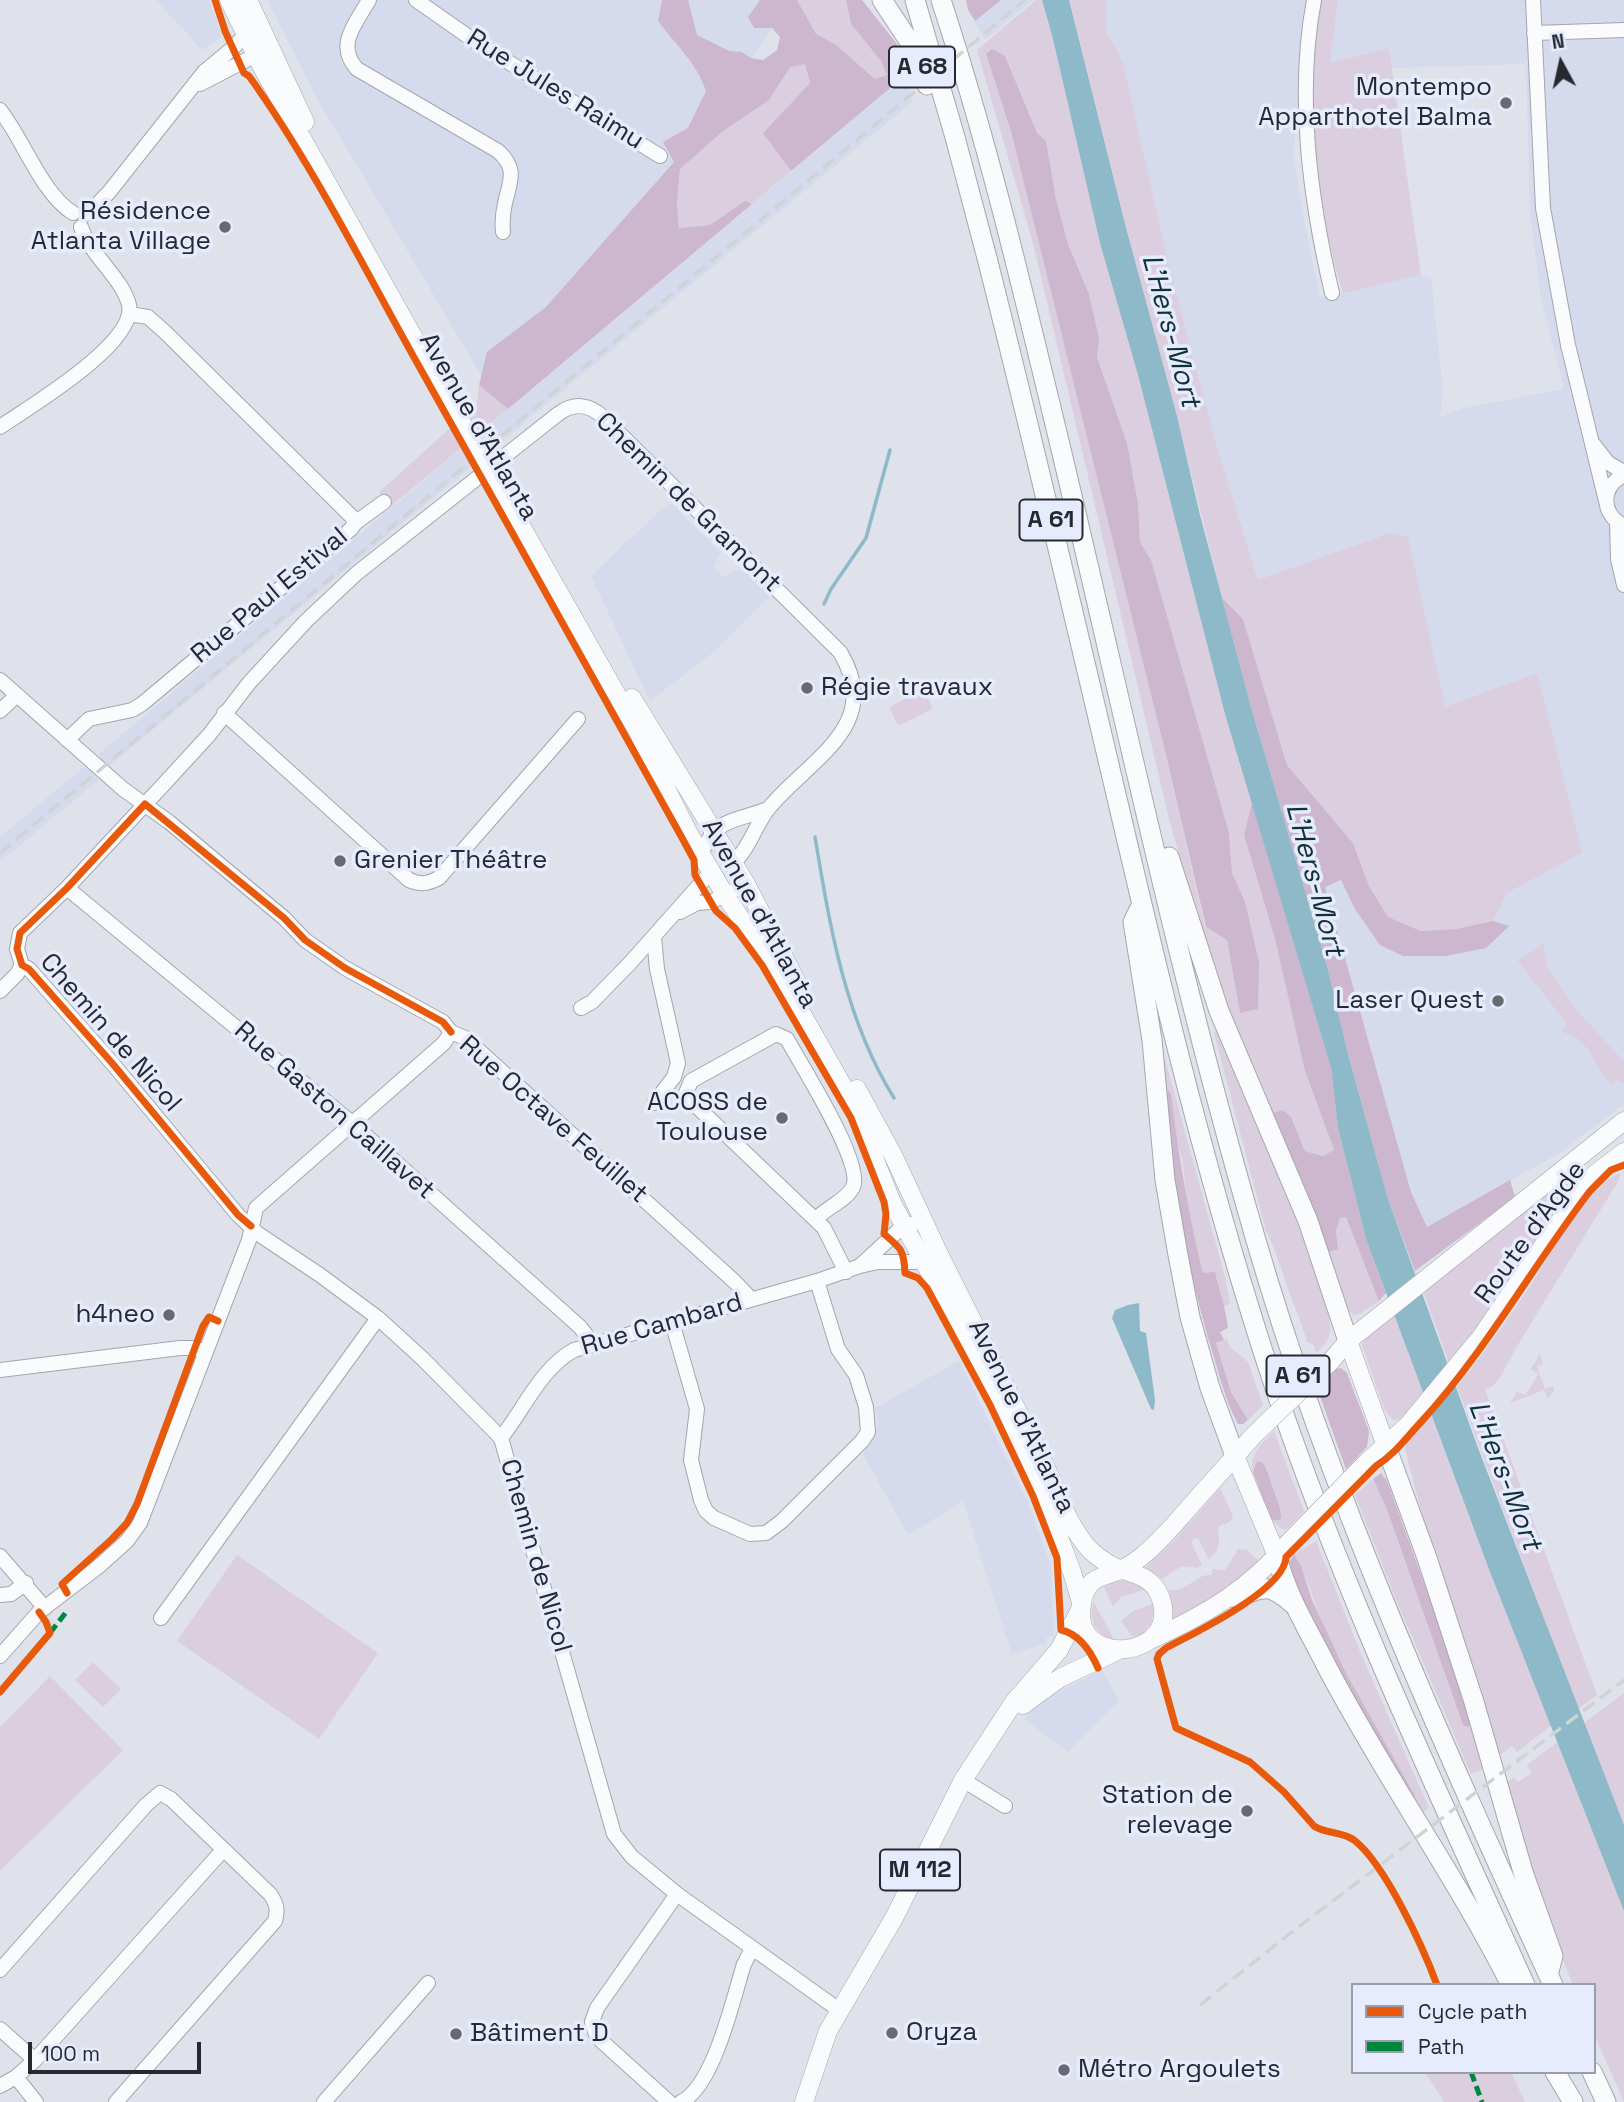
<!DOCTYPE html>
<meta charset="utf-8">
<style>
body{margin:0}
#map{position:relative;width:1624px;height:2102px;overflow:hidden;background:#dfe2eb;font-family:"Space Grotesk",sans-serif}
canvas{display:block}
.legend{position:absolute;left:1351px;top:1983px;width:245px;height:91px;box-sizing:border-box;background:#e6ebfe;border:2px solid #9a9dac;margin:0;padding:9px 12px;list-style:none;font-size:21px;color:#272930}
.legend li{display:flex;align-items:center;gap:14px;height:35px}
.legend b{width:35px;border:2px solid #9a9dac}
.north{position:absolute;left:1526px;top:28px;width:70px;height:70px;-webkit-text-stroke:5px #e6ebfe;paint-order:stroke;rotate:352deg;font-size:19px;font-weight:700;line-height:28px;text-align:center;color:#272930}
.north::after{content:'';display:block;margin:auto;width:24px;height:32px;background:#272930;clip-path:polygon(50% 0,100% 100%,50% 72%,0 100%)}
.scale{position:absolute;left:28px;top:2042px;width:173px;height:32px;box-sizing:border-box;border:4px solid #272930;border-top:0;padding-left:9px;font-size:21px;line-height:24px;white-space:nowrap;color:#272930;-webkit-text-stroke:5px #e6ebfe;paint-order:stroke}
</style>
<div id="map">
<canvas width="1624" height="2102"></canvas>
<ul class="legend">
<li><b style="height:9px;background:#e8590c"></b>Cycle path</li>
<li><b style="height:9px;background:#00873e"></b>Path</li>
</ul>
<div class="north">N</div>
<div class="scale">100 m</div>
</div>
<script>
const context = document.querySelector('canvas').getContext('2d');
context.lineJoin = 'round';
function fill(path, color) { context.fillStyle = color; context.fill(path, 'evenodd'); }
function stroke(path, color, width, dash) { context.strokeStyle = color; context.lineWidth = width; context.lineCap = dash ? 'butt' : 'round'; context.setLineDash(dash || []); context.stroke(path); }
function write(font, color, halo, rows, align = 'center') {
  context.font = font + ' "Space Grotesk",sans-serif'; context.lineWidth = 7; context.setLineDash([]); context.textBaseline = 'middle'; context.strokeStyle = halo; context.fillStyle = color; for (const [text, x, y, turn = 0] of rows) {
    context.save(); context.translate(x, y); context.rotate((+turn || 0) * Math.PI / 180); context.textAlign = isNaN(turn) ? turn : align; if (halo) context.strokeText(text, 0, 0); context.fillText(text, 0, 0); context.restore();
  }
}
const built = new Path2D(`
 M156 0H209L222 36 202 50Z
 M267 0H793L683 153 493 395 318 100Z
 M1001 0H1033L985 40 975 21Z
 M1106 0H1310L1293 153 1307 235 1320 297 1421 275 1431 278 1443 391 1440 417 1465 408 1564 389 1541 298 1530 214 1526 64 1392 68 1388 48 1329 63 1338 0H1624V1104L1558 1154 1427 1227 1411 1192 1325 887 1341 880 1355 909 1374 936 1392 951 1468 941 1489 929 1507 893 1582 853 1537 673 1445 707 1390 533 1258 580 1216 443 1170 270 1123 62 1106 31Z
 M908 73 912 102 109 766 96 777 98 780 0 862V837L84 767 87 770 101 758 99 754Z
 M671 503 720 552 714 567 724 578 731 572 742 570 747 572 770 597 715 651 650 701 591 576 658 512Z
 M959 1361 1028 1502 1051 1566 1054 1636 1046 1638V1646L1043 1644 1012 1654 963 1501 908 1535 863 1454 876 1433 878 1421 875 1408Z
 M1102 1670 1119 1700 1068 1752 1024 1719 1042 1700Z`);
const green = new Path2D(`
 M797 0H846L851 24 881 61 888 75 875 79 835 44 816 34Z
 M1036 0H1042L1053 39 1100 243 1138 375 1225 714 1252 803 1244 835 1275 939 1305 1071 1334 1150 1323 1156 1305 1151 1291 1117 1283 1110 1273 1113 1233 1020 1197 915 1170 823 1033 243 977 50ZM986 55 1005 56 1037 133 1046 141 1056 199 1068 244 1089 294 1099 337 1097 357 1127 443 1138 503 1140 542 1151 560 1229 833 1232 873 1245 902 1257 1009 1240 1013 1227 940 1205 927 1165 751 1012 135Z
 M1069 0H1106V31L1123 62 1170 270 1216 443 1258 580 1390 533 1408 537 1445 707 1537 673 1582 853 1507 893 1493 921 1456 929 1421 931 1388 917 1369 886 1353 843 1287 765 1243 619 1222 598 1177 416 1125 224Z
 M1319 0H1338L1330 63 1389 48 1421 275 1343 293C1323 228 1314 159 1313 91 1313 61 1317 30 1319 0Z
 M805 64 810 83 763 133 791 171 752 204 745 202 710 225 679 228 677 204 680 169 722 132 769 100 790 66Z
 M479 385 508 409 389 508 379 492 477 404Z
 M921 691 925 692 932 707 931 710 901 725 897 724 890 709 891 706Z
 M1543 944 1548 969 1574 1007 1624 1062V1083L1616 1080 1612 1085C1598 1073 1593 1050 1577 1038 1572 1034 1566 1034 1561 1031L1568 1025 1518 961Z
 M1217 1027C1250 1106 1286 1184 1312 1265 1318 1284 1329 1306 1330 1326 1331 1339 1325 1345 1316 1353L1314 1345 1307 1342C1302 1323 1295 1307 1288 1289 1281 1269 1276 1250 1266 1231L1214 1033Z
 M1160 1041 1225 1277 1230 1304 1223 1307 1215 1273 1203 1274 1188 1215 1183 1163 1164 1090Z
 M1619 1174 1621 1175 1617 1183 1519 1343 1501 1376 1493 1386 1485 1389 1597 1695 1578 1709 1457 1387C1482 1355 1507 1321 1530 1286 1549 1258 1588 1183 1619 1174Z
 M1565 1180 1568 1183 1569 1191 1474 1332 1449 1364 1423 1291Z
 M1340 1217H1347L1379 1301 1360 1314 1354 1315 1347 1310 1329 1252 1338 1249 1336 1231Z
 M1394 1314 1424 1395C1415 1405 1407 1420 1393 1420L1385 1411 1362 1345 1367 1335Z
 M1227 1339 1230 1347 1248 1362 1263 1405 1248 1420 1231 1392 1216 1343Z
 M1540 1354 1543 1364 1537 1366 1545 1389 1553 1386 1554 1390 1548 1398 1544 1390 1510 1403 1517 1392 1526 1395 1538 1374 1531 1369Z
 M1431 1415 1490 1572 1552 1725 1517 1752 1512 1746 1496 1758 1432 1553 1405 1449 1407 1442Z
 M1274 1431 1304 1511 1287 1529H1282L1271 1520 1280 1508 1266 1468 1263 1463 1257 1462 1253 1472C1249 1453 1262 1444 1274 1431Z
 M1373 1479 1386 1507 1463 1725H1472L1485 1768 1471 1774 1395 1597 1355 1495Z
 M1220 1488 1233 1516 1230 1522 1218 1527C1219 1541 1222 1550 1208 1559L1199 1539 1193 1538 1192 1544 1202 1565 1197 1568 1182 1566 1162 1579 1147 1569 1146 1567 1174 1541Z
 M1316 1541 1361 1654 1429 1808 1417 1817 1408 1800 1412 1790C1379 1739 1351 1684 1325 1629 1314 1604 1308 1577 1294 1554Z
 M1238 1549 1247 1550 1259 1561 1215 1598 1174 1620 1169 1590C1173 1590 1177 1590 1180 1589 1192 1585 1198 1574 1211 1575L1213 1569 1225 1570Z
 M237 1555 378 1653 319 1739 177 1641Z
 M1126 1580 1146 1589 1122 1597 1113 1606 1104 1587 1117 1581Z
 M1094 1602 1113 1638V1640C1096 1635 1088 1620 1094 1602Z
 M1153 1604C1155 1622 1148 1629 1135 1640L1121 1621 1133 1611Z
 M93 1662 121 1689 103 1707 75 1680Z
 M50 1676 123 1750 0 1871V1727Z
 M1624 1693V1825L1584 1723Z
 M1559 1741 1624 1911V2102L1594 2034V1985H1573L1545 1916 1503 1785 1514 1777 1518 1782 1532 1773 1527 1765Z
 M1425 2072H1511L1525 2102H1444Z`);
const forest = new Path2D(`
 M662 0H688L697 35 729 51 741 52 751 58 763 60 777 50 780 37 772 28H754L748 17 760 0H797L816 34 835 44 875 79 887 75 881 61 851 24 846 0H862L897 44 899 58 908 73 791 171 763 133 810 83 805 64 790 67 769 100 722 132 680 169 677 204 679 228 710 225 745 201 752 204 508 409 479 385 487 352 546 307 674 162 663 142 688 128 706 91C697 63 675 44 658 21Z
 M966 0H1001L975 21 968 10Z
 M992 49 1005 56 1037 133 1046 141 1056 199 1068 244 1089 294 1099 337 1097 357 1127 443 1138 503 1140 542 1151 560 1229 833 1232 873 1245 902 1259 962 1258 1009 1240 1013 1227 940 1206 927 1165 751 1012 135 986 54Z
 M1222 598 1243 619 1287 765 1353 843 1369 886 1388 917 1421 931 1456 929 1493 921 1509 926 1486 948 1446 956H1403L1380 945 1355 909 1341 880 1325 887 1411 1192 1427 1227 1510 1180 1515 1197 1415 1271 1388 1199 1349 1058 1327 966 1251 707Z
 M1252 803 1331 1068 1338 1128 1366 1239 1386 1293 1379 1301 1346 1217 1340 1218 1336 1231 1338 1249 1329 1252 1273 1113 1283 1110 1291 1117 1305 1151 1323 1156 1334 1150 1305 1071 1275 939 1244 835Z
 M1164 1090 1169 1091 1171 1095C1179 1156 1188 1214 1203 1273L1215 1272C1219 1291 1226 1309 1228 1328L1220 1332 1224 1340 1216 1343 1231 1392 1248 1420 1243 1424H1238C1226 1402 1220 1378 1213 1354 1186 1267 1174 1180 1164 1090Z
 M1341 1368 1347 1373 1369 1431 1367 1447 1346 1469 1317 1388 1336 1369Z
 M1257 1461 1263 1463 1266 1468 1280 1508 1281 1517 1279 1520H1271L1253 1472Z
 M1381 1473 1387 1481 1452 1660 1472 1725 1467 1727 1463 1725 1386 1507 1373 1479Z
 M1294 1554 1301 1566 1312 1600 1347 1675 1415 1796 1412 1799 1325 1650 1290 1569 1289 1563Z`);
const water = new Path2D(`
 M1042 0H1069L1125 224 1177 416 1200 515 1251 707 1327 966 1349 1058 1388 1199 1478 1448 1624 1825V1911L1490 1572 1366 1239 1338 1128 1331 1068 1225 714 1138 375 1100 243 1053 39Z
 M1139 1303 1140 1331 1146 1333 1155 1400 1154 1410 1151 1409 1112 1318 1115 1310 1128 1305Z`);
const stream = new Path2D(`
 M824 604 831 589 866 538 890 450
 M815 837C830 927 845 1019 894 1098`);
const minor = new Path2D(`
 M369 0C356 23 335 45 357 69L498 151C518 169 510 181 505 203 503 212 502 222 503 232
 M416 0 476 42 660 156
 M1314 0C1296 96 1310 199 1332 293
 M1533 0 1543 208 1568 345 1606 501
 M1534 33 1624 30
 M200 84 256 55 261 49
 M0 110C23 139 42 194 73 213
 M86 214 91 211 110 191 204 72 233 48 245 35 255 33
 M0 427C29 407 137 343 129 305 123 279 91 256 81 227
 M1594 445 1608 463 1624 472
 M1624 475C1600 487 1601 514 1624 526
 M355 523 384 502
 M1617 523 1618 559 1624 585
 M0 680 123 789 169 822 284 918 305 940 345 968 443 1022 451 1032 465 1038 735 1282 751 1299
 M0 711 17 695
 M224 713 409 880C421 885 427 884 439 878L578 719
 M67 740 89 719 132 710 142 704 351 529 355 523 352 517 165 332 148 317 129 314
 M701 854C717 816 735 822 768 809
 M733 863C749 849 755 826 768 809 809 759 885 726 840 652L603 417C589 404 574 402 558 414L357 573 306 621 249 683 209 735 164 784 67 888 20 933 17 949 22 965 29 969 112 1063 238 1215 257 1233 320 1275 378 1318 423 1359 501 1438 614 1834 632 1857 677 1894 839 2010
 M67 888 353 1124 580 1327 587 1336 590 1345
 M680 912 697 903 711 902 746 884
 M0 991 17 974 22 965
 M581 1008 592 1002 630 963 711 872
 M654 1103 674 1077 678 1063 657 969 654 937
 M816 1219C826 1208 847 1200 853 1187 864 1163 801 1065 787 1039L776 1034 691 1081 686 1093 690 1100 824 1228 846 1272
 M861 1265 899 1230 924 1219
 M672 1322 697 1409 691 1460 701 1500 706 1511 714 1518 750 1534 766 1533 782 1521 862 1441 868 1432 866 1407 856 1375 838 1349 817 1281
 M0 1370 180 1348H196L205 1353
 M501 1438C524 1409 541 1368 574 1350L817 1281 860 1266 878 1262H915L929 1257
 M0 1556 45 1608
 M0 1595 11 1594 26 1583
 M161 1618 378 1318
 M0 1656 39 1612 98 1567 127 1541 140 1523 249 1240 256 1208 444 1043 451 1032
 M963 1780 1005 1806
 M0 1970 146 1805 160 1793 171 1799 270 1894C277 1904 278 1910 275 1921L116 2102
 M0 2029 35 2060 223 1850
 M16 2077 36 2102
 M0 2086 16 2077 35 2060
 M324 2102 428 1983
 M669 2102 597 2037 592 2022 597 2008 677 1894
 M681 2102C714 2086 733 1999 744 1964L752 1949`);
const major = new Path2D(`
 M229 0 262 67 456 413
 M248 0 305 122
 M499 487 638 732 688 832 725 895 786 986 852 1102 893 1205 987 1378 1043 1495 1072 1572 1082 1606 1059 1650 1014 1702 963 1780 894 1918 828 2031 804 2102
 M632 698 746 884 800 988
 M857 1089 893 1155 938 1252 1048 1472C1059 1498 1071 1530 1091 1551 1099 1558 1113 1568 1123 1570 1139 1575 1153 1579 1160 1596 1184 1660 1069 1671 1082 1603 1088 1573 1104 1579 1124 1568 1130 1565 1136 1561 1141 1557 1158 1544 1172 1527 1186 1511 1208 1486 1231 1461 1253 1436
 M1348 1341 1386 1446
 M1330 1362 1348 1341 1624 1121
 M1235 1456 1277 1556
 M1366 1463 1408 1425 1481 1337 1574 1200 1595 1174 1624 1152
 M1150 1640C1209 1613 1248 1590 1291 1540
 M1023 1705 1060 1678 1117 1651`);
const highway = new Path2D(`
 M882 0 913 47 927 85
 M915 0 955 137 987 258C1033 440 1076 624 1119 807 1164 999 1210 1192 1272 1379 1341 1587 1435 1786 1525 1985
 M941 0C989 146 1024 296 1060 445 1123 709 1179 976 1255 1237 1330 1496 1441 1740 1553 1985
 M1169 857 1219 1011 1308 1221 1348 1341
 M1140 908 1133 922 1152 1040 1165 1180 1178 1255 1190 1317 1210 1388 1235 1456
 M1386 1446 1427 1558 1474 1702 1523 1872 1553 1956 1549 1971
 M1277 1556C1286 1595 1309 1631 1327 1667 1384 1776 1456 1876 1511 1985
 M1231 1597C1264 1592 1263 1578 1293 1604
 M1555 2072 1573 2102
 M1592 2072 1606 2102`);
const rail = new Path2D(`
 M0 853 1025 0
 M1200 2005 1288 1935 1624 1680`);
const majorBridge = new Path2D(`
 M456 413 499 487
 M1253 1436 1330 1362
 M1291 1540 1366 1463`);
const quiet = new Path2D(`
 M50 1633 67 1611
 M1471 2072 1482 2102`);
const cycleway = new Path2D(`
 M215 0 225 31 244 73 249 76C314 167 365 270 420 368 507 524 595 679 681 836L694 860 695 875 716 911 735 928 762 965 851 1118 884 1202 886 1214 884 1234C901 1248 904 1250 905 1273L918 1278 927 1288 990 1405 1033 1496 1057 1558 1061 1630C1079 1634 1091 1652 1098 1668
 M251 1226 238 1215 112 1063 29 969 22 965 17 949 20 933 67 888 145 804 284 918 305 940 345 968 443 1022 451 1032
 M67 1593 62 1584 112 1539 127 1523 137 1504 203 1326 209 1317 218 1321
 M0 1692 50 1633 46 1622 39 1612
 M1437 1985C1423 1947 1385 1864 1354 1840 1341 1831 1326 1834 1314 1826L1284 1792 1250 1762 1176 1728 1157 1659 1159 1654 1166 1648C1194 1633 1285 1590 1286 1557L1376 1466C1394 1455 1406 1438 1421 1422 1486 1351 1532 1267 1590 1191L1611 1170 1624 1165`);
const markers = [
 [1506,103,7,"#676a71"],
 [225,227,7,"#676a71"],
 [807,688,7,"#676a71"],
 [340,861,7,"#676a71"],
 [1498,1001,7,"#676a71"],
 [782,1118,7,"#676a71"],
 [169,1315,7,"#676a71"],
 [1247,1811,7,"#676a71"],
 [892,2033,7,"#676a71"],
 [456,2034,7,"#676a71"],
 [1064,2070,7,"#676a71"]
];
const shields = [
 [922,67,66],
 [1051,520,63],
 [1298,1376,63],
 [920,1870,80]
];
const shieldNames = [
 ["A 68",922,67],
 ["A 61",1051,520],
 ["A 61",1298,1376],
 ["M 112",920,1870]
];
const poiNames = [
 ["Montempo",1492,88],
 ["Apparthotel Balma",1492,118],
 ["Résidence",211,212],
 ["Atlanta Village",211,242],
 ["Régie travaux",821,688,"left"],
 ["Grenier Théâtre",354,861,"left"],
 ["Laser Quest",1484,1001],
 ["ACOSS de",768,1103],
 ["Toulouse",768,1133],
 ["h4neo",155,1315],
 ["Station de",1233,1796],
 ["relevage",1233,1826],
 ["Oryza",906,2033,"left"],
 ["Bâtiment D",470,2034,"left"],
 ["Métro Argoulets",1078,2070,"left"]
];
const streetNames = [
 ["Rue Jules Raimu",555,90,32],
 ["Avenue d'Atlanta",478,427,60],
 ["Chemin de Gramont",688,503,44],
 ["Rue Paul Estival",270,596,-40],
 ["Avenue d'Atlanta",759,914,61],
 ["Chemin de Nicol",110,1033,49],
 ["Rue Gaston Caillavet",334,1111,41],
 ["Rue Octave Feuillet",553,1120,41],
 ["Route d'Agde",1531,1233,-54],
 ["Rue Cambard",662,1325,-16],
 ["Avenue d'Atlanta",1021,1417,64],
 ["Chemin de Nicol",535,1556,74]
];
const waterNames = [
 ["L'Hers-Mort",1170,331,75],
 ["L'Hers-Mort",1314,880,75],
 ["L'Hers-Mort",1504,1476,69]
];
fill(built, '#d5daec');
fill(green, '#dbcede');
fill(forest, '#ccb7ce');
fill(water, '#8db9c9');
stroke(stream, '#8db9c9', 3.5);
stroke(minor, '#a4a6ad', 16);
stroke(major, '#a4a6ad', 19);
stroke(highway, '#a4a6ad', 21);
stroke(minor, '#fafbfc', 14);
stroke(major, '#fafbfc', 18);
stroke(highway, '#fafbfc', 19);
stroke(rail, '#d1d2d5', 3.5, [14, 7]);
stroke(majorBridge, '#a4a6ad', 19, []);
stroke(majorBridge, '#fafbfc', 18);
stroke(quiet, '#00873e', 5, [10, 5]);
stroke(cycleway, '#e8590c', 7);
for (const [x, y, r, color] of markers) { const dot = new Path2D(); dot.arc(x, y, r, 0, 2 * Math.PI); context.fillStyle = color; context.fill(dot); stroke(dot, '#e6ebfe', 2.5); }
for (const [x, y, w] of shields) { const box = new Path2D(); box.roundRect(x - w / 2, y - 20.5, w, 41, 5); context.fillStyle = '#e6ebfe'; context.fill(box); stroke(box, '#272930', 2); }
write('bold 24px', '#272930', null, shieldNames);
write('26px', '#272930', '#e6ebfe', poiNames, 'right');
write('26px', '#272930', '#e6ebfe', streetNames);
write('italic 28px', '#113139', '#e6ebfe', waterNames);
</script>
